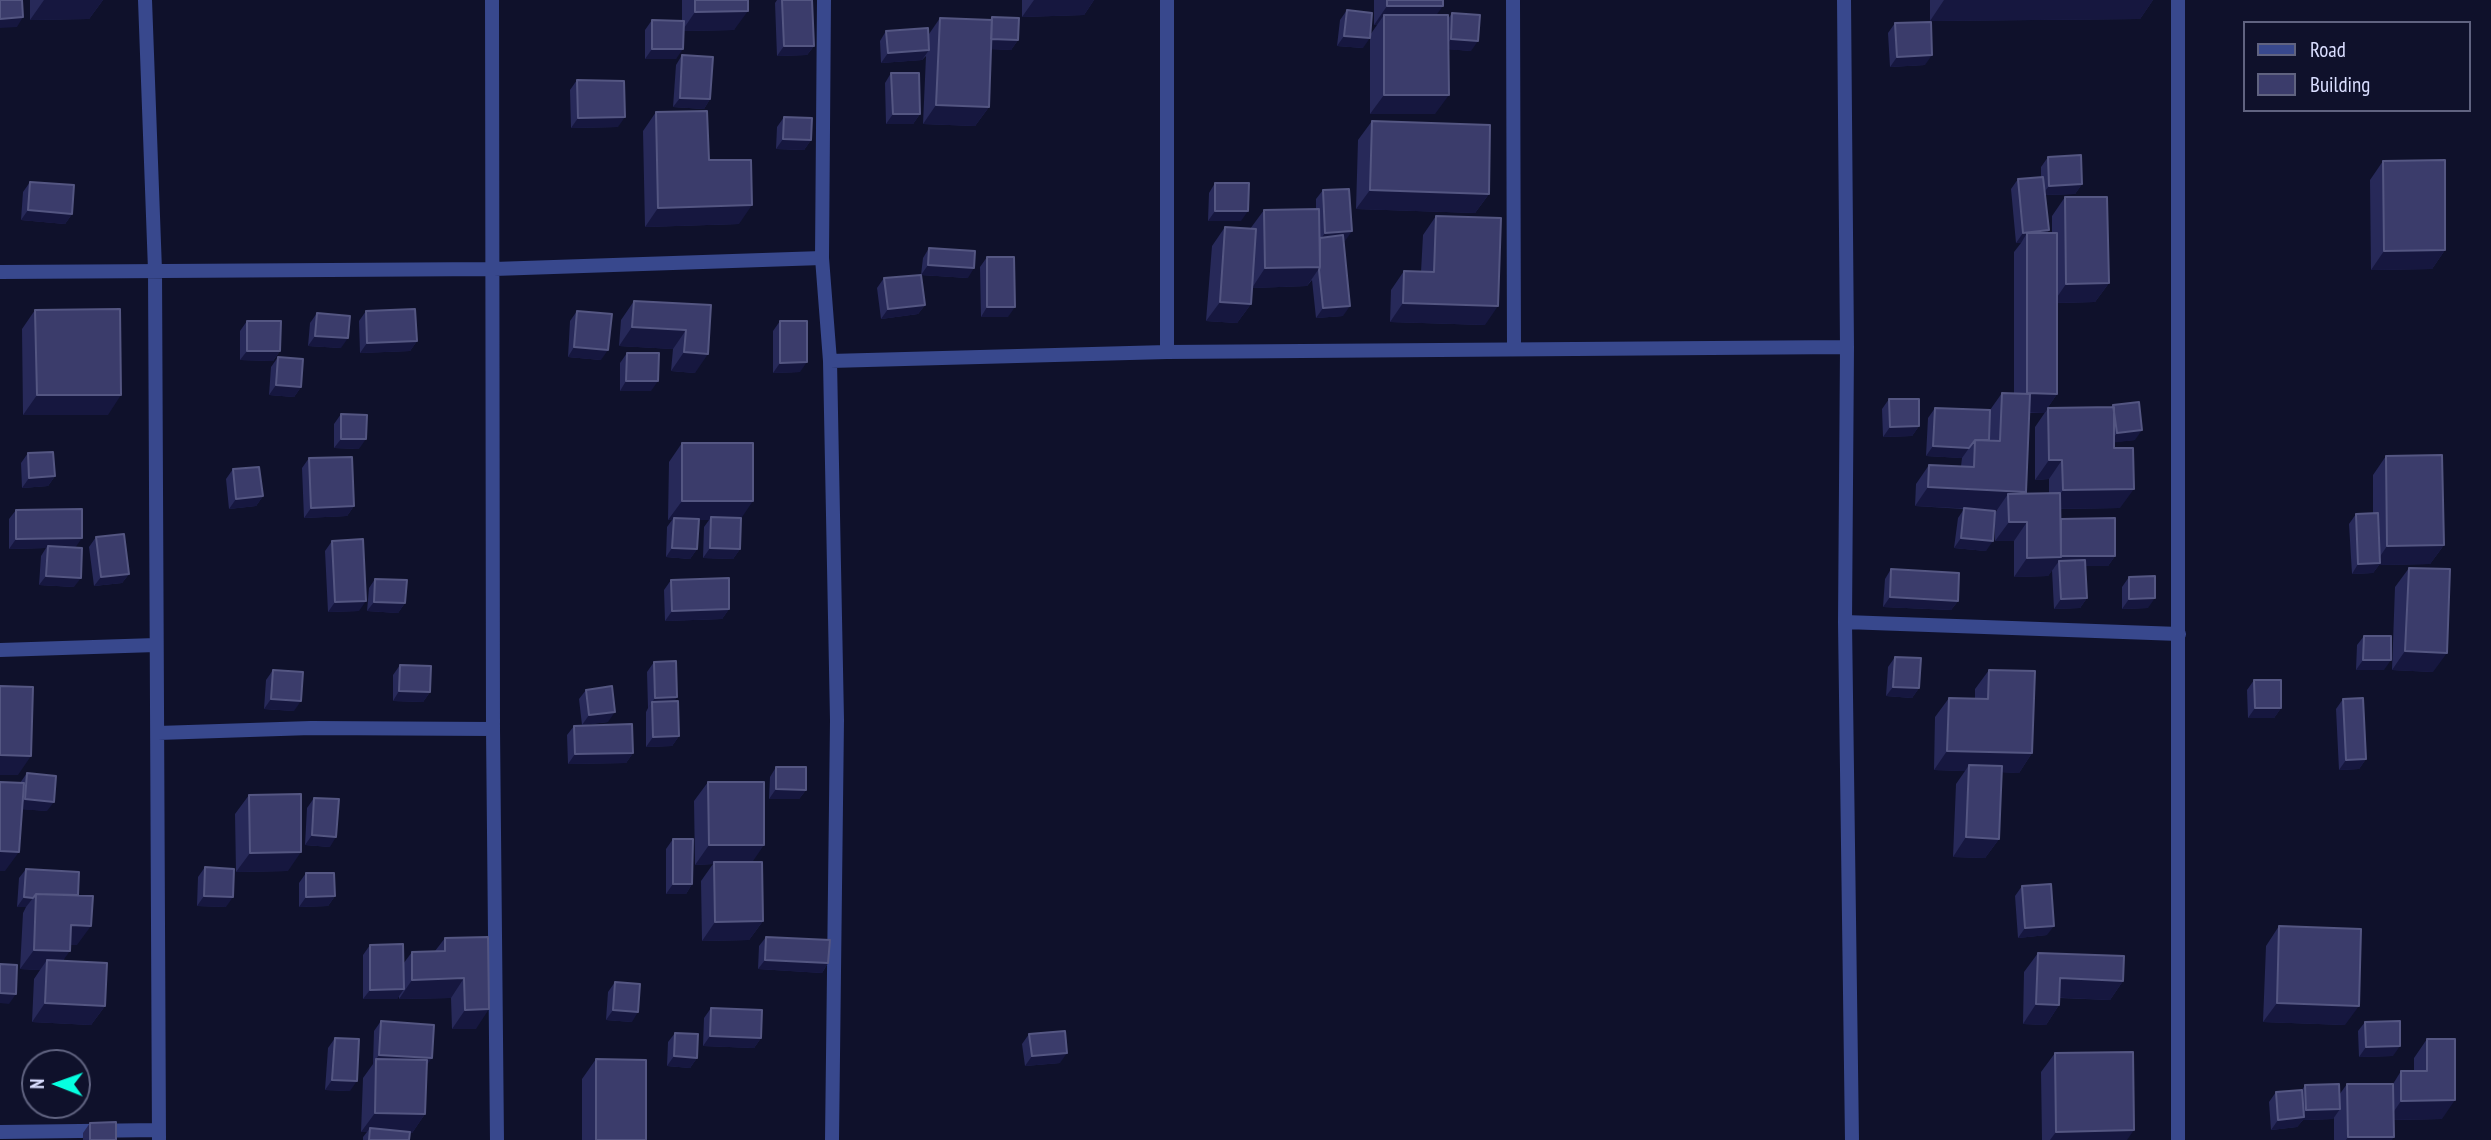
<!DOCTYPE html>
<style>
body{margin:0}
#map{position:relative;width:2491px;height:1140px;overflow:hidden;background:#0f112b;font-family:"PT Sans Narrow",sans-serif}
canvas{display:block}
.legend{position:absolute;left:2243px;top:21px;width:228px;height:91px;box-sizing:border-box;background:#0f112b;border:2px solid #606380;margin:0;padding:9px 12px;list-style:none;font-size:21px;color:#dadeff}
.legend li{display:flex;align-items:center;gap:14px;height:35px}
.legend b{width:35px;border:2px solid #606380}
.north{position:absolute;left:21px;top:1049px;width:70px;height:70px;box-sizing:border-box;background:#0f112b;border:2px solid #606380;border-radius:50%;rotate:271deg;font-size:19px;font-weight:700;line-height:28px;text-align:center;color:#dadeff}
.north::after{content:'';display:block;margin:auto;width:24px;height:32px;background:#06ffe1;clip-path:polygon(50% 0,100% 100%,50% 72%,0 100%)}
</style>
<div id="map">
<canvas width="2491" height="1140"></canvas>
<ul class="legend">
<li><b style="height:9px;background:#38488d"></b>Road</li>
<li><b style="height:19px;background:#3b3c6b"></b>Building</li>
</ul>
<div class="north">N</div>
</div>
<script>
const context = document.querySelector('canvas').getContext('2d');
context.lineJoin = 'round';
function stroke(path, color, width, dash) { context.strokeStyle = color; context.lineWidth = width; context.lineCap = dash ? 'butt' : 'round'; context.setLineDash(dash || []); context.stroke(path); }
function fill(path, color) { context.fillStyle = color; context.fill(path, 'evenodd'); }
const street = new Path2D(`
 M145 0 155 270 159 1140
 M492 0 493 729 497 1140
 M824 0 822 258 830 361 837 720 832 1140
 M1167 0V352
 M1513 0 1514 349
 M1844 0 1847 347 1845 622 1852 1140
 M0 272 494 269 822 258
 M830 361 1167 352 1847 347
 M1845 622 2179 634
 M0 650 156 645
 M158 733 311 728 493 729
 M0 1132 159 1130
 M2178 1140V0`);
const wall = new Path2D(`
 M30 0H103L89 19 30 20Z
 M682 0H748L734 30 684 31 676 59H645V30L652 20 682 21Z
 M777 0H812L814 46 807 55 777 56 775 3Z
 M1022 0H1094L1084 15 1022 17Z
 M1374 0H1443L1436 15 1448 19 1452 13 1471 51 1448 49 1435 114H1370V35L1377 25H1374Z
 M1930 0H2153L2140 19 1930 21Z
 M1347 10 1363 48 1337 46 1340 20Z
 M992 17 1018 40 1011 50 991 49 989 107 975 126 923 124 926 56 922 60 881 63 880 41 886 31 929 34 940 18 990 20Z
 M1895 23 1925 65 1890 67 1888 33Z
 M682 55 710 99 704 109 673 107 676 65Z
 M891 73 920 114 913 124H886L885 83Z
 M577 80 618 127 571 128 570 90Z
 M656 112 709 160 739 224 645 227 643 131Z
 M784 117 811 140 804 150 776 149 777 127Z
 M1372 121 1489 194 1475 213 1356 209 1358 140Z
 M2048 157 2082 184 2075 194 2045 195 2049 230 2047 233H2052V216L2065 197 2109 283 2095 302 2057 303V394L2044 413H2029L2025 494 2049 493V479L2035 480V427L2048 408 2111 407 2113 405 2135 440 2114 442 2120 508 2061 509V519L2115 556 2108 566H2085L2087 598 2080 608 2054 609 2052 570 2055 566 2048 576 2014 577V541H1995V515L1986 551 1954 548 1958 518 1964 509 1915 506 1916 484 1929 465 1961 466 1962 458 1926 456 1928 418 1935 408 1990 410 2002 393H2014V252L2021 243H2016L2011 189 2018 179 2041 177V167ZM1976 509 1997 510 1995 513Z
 M2383 161 2445 250 2432 269 2371 270 2370 180Z
 M30 182 72 214 65 224 21 220 23 192Z
 M1215 183 1241 221H1208L1209 193Z
 M1323 190 1345 241H1343V316L1316 318 1312 280 1307 286 1252 288 1251 304 1237 323 1206 321 1212 246 1225 227 1250 229 1264 210 1316 209V199Z
 M1436 216 1485 325 1390 322 1391 290 1404 271 1421 272 1423 235Z
 M929 248 968 278 921 275 925 305 918 314 881 319 877 288 884 278 921 275 923 258Z
 M987 257 1008 317H981L980 267Z
 M634 301 711 305 695 373 671 371 673 349 619 346 621 320Z
 M35 310 108 415H23L22 329Z
 M366 311 417 341 410 351 360 353 359 321Z
 M577 311 601 360 568 357 570 321Z
 M317 313 341 348 308 346 310 323Z
 M247 321 280 351 273 361 240 360V331Z
 M780 321 800 372 773 373V331Z
 M627 353 651 391H620V363Z
 M278 357 301 387 294 397 269 395 271 367Z
 M1889 399 1919 426 1912 436 1883 437 1882 409Z
 M341 414 359 449 334 448V424Z
 M682 443 741 518 740 549 733 559 703 558 704 527 709 520H699L697 549 690 559 666 557 667 527 672 520H668L669 462Z
 M28 453 55 476 48 486 22 488 21 463Z
 M2386 456 2444 545 2430 564 2379 565 2373 573 2352 574 2349 524 2356 514 2373 513V475Z
 M309 458 354 506 347 516 304 518 302 468Z
 M233 469 263 496 256 506 229 509 226 479Z
 M16 510 75 547 74 587 39 585 41 556 46 548 9 549V519Z
 M96 537 129 574 122 583 94 586 89 547Z
 M332 541 359 611 328 612 325 551Z
 M2409 568 2433 672 2392 670 2395 587Z
 M1891 569 1958 601 1951 610 1883 607 1885 579Z
 M2129 577 2148 608 2122 609V587Z
 M375 579 405 603 398 613 367 611 369 588Z
 M671 580 729 609 722 619 665 621 664 590Z
 M2364 636 2384 670H2356L2357 645Z
 M1895 657 1919 688 1912 698 1886 696 1888 667Z
 M654 662 677 697 674 701 679 736 672 746 646 747V712L648 708 647 672Z
 M400 665 430 692 423 702 393 701V675Z
 M273 670 294 711 264 709 266 680Z
 M1989 670 2032 753 2019 773 2001 772 1999 839 1985 858 1953 857 1956 784 1965 771 1934 770 1935 717 1949 698 1975 699V689Z
 M2254 680 2281 708 2274 718H2248L2247 690Z
 M586 690 608 722 582 725 579 699Z
 M2343 699 2366 759 2359 769 2339 770 2336 709Z
 M574 726 633 753 626 763 568 764 567 735Z
 M776 767 806 790 799 799H769L770 777Z
 M27 773 47 811 22 809 5 871 20 783Z
 M708 782 752 862 763 921 749 940 702 941 701 881 713 864 695 865 694 801Z
 M249 795 288 871 236 872 235 814Z
 M314 798 330 847 305 845 307 808Z
 M673 839 692 884 686 894H666V849Z
 M205 867 226 907 197 906 198 877Z
 M26 869 77 945H70L63 961 105 1006 91 1025 32 1022 34 979 40 970 20 969 23 913 26 907H17L19 878Z
 M306 873 335 896 328 906 299 907V883Z
 M2022 886 2047 935 2018 938 2015 896Z
 M2279 926 2345 1025 2263 1022 2266 946Z
 M488 937 476 1029H452L451 998 399 999V996L397 999H363V955L370 945 403 964 412 952 435 951 445 938Z
 M766 937 828 963 822 973 758 969 759 946Z
 M2038 953 2123 981 2110 1000 2060 998 2059 1005 2046 1025 2023 1024 2024 972Z
 M615 982 632 1022 606 1020 608 992Z
 M711 1008 761 1038 754 1048 703 1046 704 1018Z
 M381 1021 426 1066 425 1114 412 1133H410L409 1140H363V1137L367 1132H361L363 1078 373 1064 374 1031Z
 M2365 1022 2393 1056 2359 1057 2358 1031Z
 M675 1033 697 1058 690 1068 667 1066 668 1042Z
 M1029 1034 1060 1063 1025 1066 1022 1044Z
 M335 1038 350 1091 325 1090 328 1048Z
 M2427 1039 2442 1119 2394 1120 2392 1140H2334V1117L2333 1119 2303 1120 2297 1127 2271 1130 2269 1102 2276 1092 2302 1090 2305 1085 2339 1095 2347 1084H2393L2401 1071H2414V1058Z
 M2055 1053 2127 1140H2042L2041 1072Z
 M596 1059 646 1140H582V1079Z
 M90 1123 116 1140H83V1133Z`);
const shadedWall = new Path2D(`
 M44 0H103L89 19 30 20Z
 M1034 0H1094L1084 15 1022 17Z
 M1944 0H2153L2140 19 1930 21Z
 M1387 6H1443L1429 25 1384 15 1377 25H1374Z
 M748 11 734 30 682 31 695 12Z
 M23 17 17 27 0 28V19Z
 M1344 36 1370 38 1363 48 1337 46Z
 M991 39 1018 40 1011 50 984 49Z
 M1451 39 1478 41 1471 51 1444 49Z
 M784 46H814L807 55 777 56Z
 M652 49H683L676 59H645Z
 M929 50 922 60 881 63 888 53Z
 M1932 55 1925 65 1890 67 1897 57Z
 M1384 95H1449L1435 114H1370Z
 M680 98 710 99 704 109 673 107Z
 M936 105 989 107 975 126 923 124Z
 M893 114H920L913 124H886Z
 M625 117 618 127 571 128 578 118Z
 M783 139 811 140 804 150 776 149Z
 M2082 184 2075 194 2042 195 2049 186Z
 M1370 190 1489 194 1475 213 1356 209Z
 M752 205 739 224 645 227 658 208Z
 M28 210 72 214 65 224 21 220Z
 M1215 211H1248L1241 221H1208Z
 M2049 230 2042 240 2027 233 2021 243H2016L2023 233Z
 M1352 231 1345 241 1318 243 1325 233Z
 M2445 250 2432 269 2371 270 2384 251Z
 M928 265 974 268 968 278 921 275Z
 M1320 267 1307 286 1252 288 1265 268Z
 M2109 283 2095 302 2053 303 2066 284Z
 M1220 302 1251 304 1237 323 1206 321Z
 M1403 303 1498 306 1485 325 1390 322Z
 M925 305 918 314 881 319 888 309Z
 M1350 306 1343 316 1316 318 1323 308Z
 M987 307H1015L1008 317H981Z
 M632 327 686 330 673 349 619 346Z
 M315 336 348 338 341 348 308 346Z
 M417 341 410 351 360 353 367 343Z
 M574 347 608 350 601 360 568 357Z
 M247 351H280L273 361 240 360Z
 M684 352 708 354 695 373 671 371Z
 M807 362 800 372 773 373 780 363Z
 M626 381H658L651 391H620Z
 M276 385 301 387 294 397 269 395Z
 M2027 393 2057 394 2044 413 2014 412Z
 M37 395H121L108 415H23Z
 M1919 426 1912 436 1883 437 1890 427Z
 M2142 430 2135 440 2110 443 2117 433Z
 M341 439H366L359 449 334 448Z
 M1933 446 1969 448 1962 458 1926 456Z
 M2049 460H2062L2049 479 2035 480Z
 M55 476 48 486 22 488 29 478Z
 M1928 487 2026 492 2012 511 2008 494 1997 510 1915 506Z
 M2134 489 2120 508 2050 509 2063 490Z
 M263 496 256 506 229 509 236 499Z
 M682 501H753L740 520 711 517 709 520H674V518L672 520H668Z
 M354 506 347 516 304 518 311 508Z
 M2009 522H2027L2014 541H1995Z
 M82 538 75 548 48 546 46 548 9 549 16 539Z
 M1961 538 1993 541 1986 551 1954 548Z
 M2444 545 2430 564 2379 565 2373 573 2352 574 2358 564H2375L2387 546Z
 M672 548 697 549 690 559 666 557Z
 M710 548 740 549 733 559 703 558Z
 M2115 556 2108 566H2059V561L2048 576 2014 577 2027 558Z
 M129 574 122 583 94 586 101 577Z
 M46 576 81 578 74 587 39 585Z
 M1890 597 1958 601 1951 610 1883 607Z
 M2087 598 2080 608 2054 609 2061 599Z
 M2155 598 2148 608 2122 609 2129 599Z
 M366 601 359 611 328 612 335 602Z
 M374 602 405 603 398 613 367 611Z
 M729 609 722 619 665 621 672 611Z
 M2405 651 2447 653 2433 672 2392 670Z
 M2363 660H2391L2384 670H2356Z
 M1893 687 1919 688 1912 698 1886 696Z
 M399 691 430 692 423 702 393 701Z
 M677 697 670 707 652 702 648 708 655 698Z
 M271 699 301 701 294 711 264 709Z
 M2255 708H2281L2274 718H2248Z
 M615 712 608 722 582 725 589 715Z
 M679 736 672 746 646 747 653 737Z
 M1947 751 2032 753 2019 773 1969 771V765L1965 771 1934 770Z
 M633 753 626 763 568 764 575 754Z
 M0 755 31 756 18 775H0Z
 M2366 759 2359 769 2339 770 2346 760Z
 M776 789 806 790 799 799H769Z
 M25 799 54 802 47 811 18 809Z
 M312 835 336 837 330 847 305 845Z
 M1966 837 1999 839 1985 858 1953 857Z
 M709 845H764L751 864 714 862 713 864 695 865Z
 M0 851 19 852 5 871H0Z
 M301 852 288 871 236 872 250 853Z
 M673 884H692L686 894H666Z
 M204 896 233 897 226 907 197 906Z
 M335 896 328 906 299 907 306 897Z
 M24 897 33 898 26 907H17Z
 M763 921 749 940 702 941 715 922Z
 M71 925 91 926 77 945H57Z
 M2054 926 2047 935 2018 938 2025 928Z
 M34 950 70 951 56 970 47 960 40 970 20 969Z
 M765 960 828 963 822 973 758 969Z
 M464 978 451 998 399 999 412 980Z
 M2060 978 2123 981 2110 1000 2047 997Z
 M404 989 397 999H363L370 990Z
 M0 993 16 994 9 1004 0 1003Z
 M45 1003 105 1006 91 1025 32 1022Z
 M2277 1003 2359 1006 2345 1025 2263 1022Z
 M2036 1004 2059 1005 2046 1025 2023 1024Z
 M489 1009 476 1029H452L465 1010Z
 M613 1010 638 1012 632 1022 606 1020Z
 M710 1036 761 1038 754 1048 703 1046Z
 M2400 1046 2393 1056 2359 1057 2366 1047Z
 M1067 1053 1060 1063 1025 1066 1032 1056Z
 M379 1055 432 1058 425 1068 376 1059 372 1064Z
 M674 1056 697 1058 690 1068 667 1066Z
 M332 1080 357 1081 350 1091 325 1090Z
 M2455 1100 2442 1119 2388 1120 2401 1101Z
 M2340 1109 2333 1119 2303 1120 2297 1127 2271 1130 2278 1120 2301 1118 2306 1110Z
 M375 1113 425 1114 412 1133 370 1132V1128L367 1132H361Z
 M2134 1130 2127 1140H2050L2056 1132Z
 M2348 1137H2394L2392 1140H2346Z`);
const building = new Path2D(`
 M0 0H22L23 17 0 19Z
 M695 0H748V11L695 12Z
 M782 0H812L814 46H784Z
 M1387 0H1443V6H1387Z
 M1347 10 1372 13 1370 38 1344 36Z
 M1452 13 1480 15 1478 41 1451 39Z
 M1384 15H1448L1449 95H1384Z
 M992 17 1019 18 1018 40 991 39Z
 M940 18 992 20 989 107 936 105Z
 M652 20 684 21 683 49H652Z
 M1931 22 1932 55 1897 57 1895 23Z
 M928 28 929 50 888 53 886 31Z
 M682 55 713 57 710 99 680 98Z
 M891 73H919L920 114H893Z
 M577 80 624 81 625 117 578 118Z
 M707 111 709 160H751L752 205 658 208 656 112Z
 M784 117 812 118 811 140 783 139Z
 M1372 121 1490 125 1489 194 1370 190Z
 M2081 155 2082 184 2049 186 2048 157Z
 M2445 160V250L2384 251 2383 161Z
 M2043 177 2049 230 2023 233 2018 179Z
 M30 182 74 185 72 214 28 210Z
 M1215 183H1249L1248 211H1215Z
 M1349 189 1352 231 1325 233 1323 190Z
 M2065 197H2107L2109 283 2066 284Z
 M1319 209 1320 267 1265 268 1264 210Z
 M1436 216 1501 218 1498 306 1403 303 1404 271 1434 272Z
 M1225 227 1256 229 1251 304 1220 302Z
 M2027 233H2057V394L2027 393Z
 M1343 235 1350 306 1323 308 1319 270 1320 267V238Z
 M929 248 975 251 974 268 928 265Z
 M987 257H1014L1015 307H987Z
 M921 275 925 305 888 309 884 278Z
 M634 301 711 305 708 354 684 352 686 330 632 327Z
 M120 309 121 395H37L35 310Z
 M415 309 417 341 367 343 366 311Z
 M577 311 612 314 608 350 574 347Z
 M317 313 350 316 348 338 315 336Z
 M247 321H281L280 351H247Z
 M780 321H807V362L780 363Z
 M627 353H659L658 381H626Z
 M278 357 303 359 301 387 276 385Z
 M2002 393 2030 394 2026 492 1928 487 1929 465 1974 467 1975 440 2000 441Z
 M1889 399H1919V426L1890 427Z
 M2139 402 2142 430 2117 433 2113 405Z
 M2114 407V448H2133L2134 489 2063 490 2062 460H2049L2048 408Z
 M1935 408 1990 410 1989 440H1975L1969 448 1933 446Z
 M341 414 367 415 366 439H341Z
 M682 443H753V501H682Z
 M53 452 55 476 29 478 28 453Z
 M2442 455 2444 545 2387 546 2386 456Z
 M352 457 354 506 311 508 309 458Z
 M259 467 263 496 236 499 233 469Z
 M2060 493 2061 557 2027 558V522H2009L2008 494Z
 M1964 508 1995 511 1993 541 1961 538Z
 M82 509V538L16 539V510Z
 M2378 513 2380 563 2358 564 2356 514Z
 M711 517 741 518 740 549 710 548Z
 M674 518 699 519 697 549 672 548Z
 M2115 518V556H2061V519Z
 M124 534 129 574 101 577 96 537Z
 M363 539 366 601 335 602 332 541Z
 M48 546 82 548 81 578 46 576Z
 M2085 560 2087 598 2061 599 2059 561Z
 M2409 568 2450 569 2447 653 2405 651Z
 M1891 569 1959 573 1958 601 1890 597Z
 M2155 576V598L2129 599V577Z
 M729 578V609L672 611 671 580Z
 M375 579 407 580 405 603 374 602Z
 M2364 636H2391V660H2363Z
 M1895 657 1921 658 1919 688 1893 687Z
 M676 661 677 697 655 698 654 662Z
 M400 665 431 666 430 692 399 691Z
 M273 670 303 672 301 701 271 699Z
 M1989 670 2035 671 2032 753 1947 751 1949 698 1988 699Z
 M2254 680H2281V708H2255Z
 M0 686 33 687 31 756 0 755Z
 M612 686 615 712 589 715 586 690Z
 M2363 698 2366 759 2346 760 2343 699Z
 M678 701 679 736 653 737 652 702Z
 M632 724 633 753 575 754 574 726Z
 M1969 765 2002 766 1999 839 1966 837Z
 M776 767H806V790L776 789Z
 M27 773 56 776 54 802 25 799Z
 M0 782 24 783 19 852 0 851Z
 M708 782H764V845H709Z
 M301 794V852L250 853 249 795Z
 M314 798 339 799 336 837 312 835Z
 M673 839H693L692 884H673Z
 M714 862H762L763 921 715 922Z
 M205 867 234 869 233 897 204 896Z
 M26 869 79 872 78 895 36 894 33 898 24 897Z
 M306 873H334L335 896 306 897Z
 M2051 884 2054 926 2025 928 2022 886Z
 M36 894 93 896 91 926 71 925 70 951 34 950Z
 M2279 926 2361 929 2359 1006 2277 1003Z
 M488 937 489 1009 465 1010 464 978 412 980V952L445 951V938Z
 M766 937 830 940 828 963 765 960Z
 M403 944 404 989 370 990V945Z
 M2038 953 2124 956 2123 981 2060 978 2059 1005 2036 1004Z
 M47 960 107 963 105 1006 45 1003Z
 M0 964 17 965 16 994 0 993Z
 M615 982 640 984 638 1012 613 1010Z
 M711 1008 762 1010 761 1038 710 1036Z
 M381 1021 434 1025 432 1058 379 1055Z
 M2400 1021V1046L2366 1047 2365 1022Z
 M1065 1031 1067 1053 1032 1056 1029 1034Z
 M675 1033 698 1034 697 1058 674 1056Z
 M335 1038 359 1039 357 1081 332 1080Z
 M2427 1039H2455V1100L2401 1101V1071H2427Z
 M2133 1052 2134 1130 2056 1132 2055 1053Z
 M376 1059 427 1060 425 1114 375 1113Z
 M596 1059 646 1060V1140H596Z
 M2339 1084 2340 1109 2306 1110 2305 1085Z
 M2347 1084H2393L2394 1137H2348Z
 M2302 1090 2304 1117 2278 1120 2276 1092Z
 M116 1122V1140H90V1123Z
 M370 1128 410 1132 409 1140H369Z`);
stroke(street, '#38488d', 14);
fill(wall, '#272959');
fill(shadedWall, '#16173f');
fill(building, '#3b3c6b');
stroke(building, '#545682', 2);
</script>
